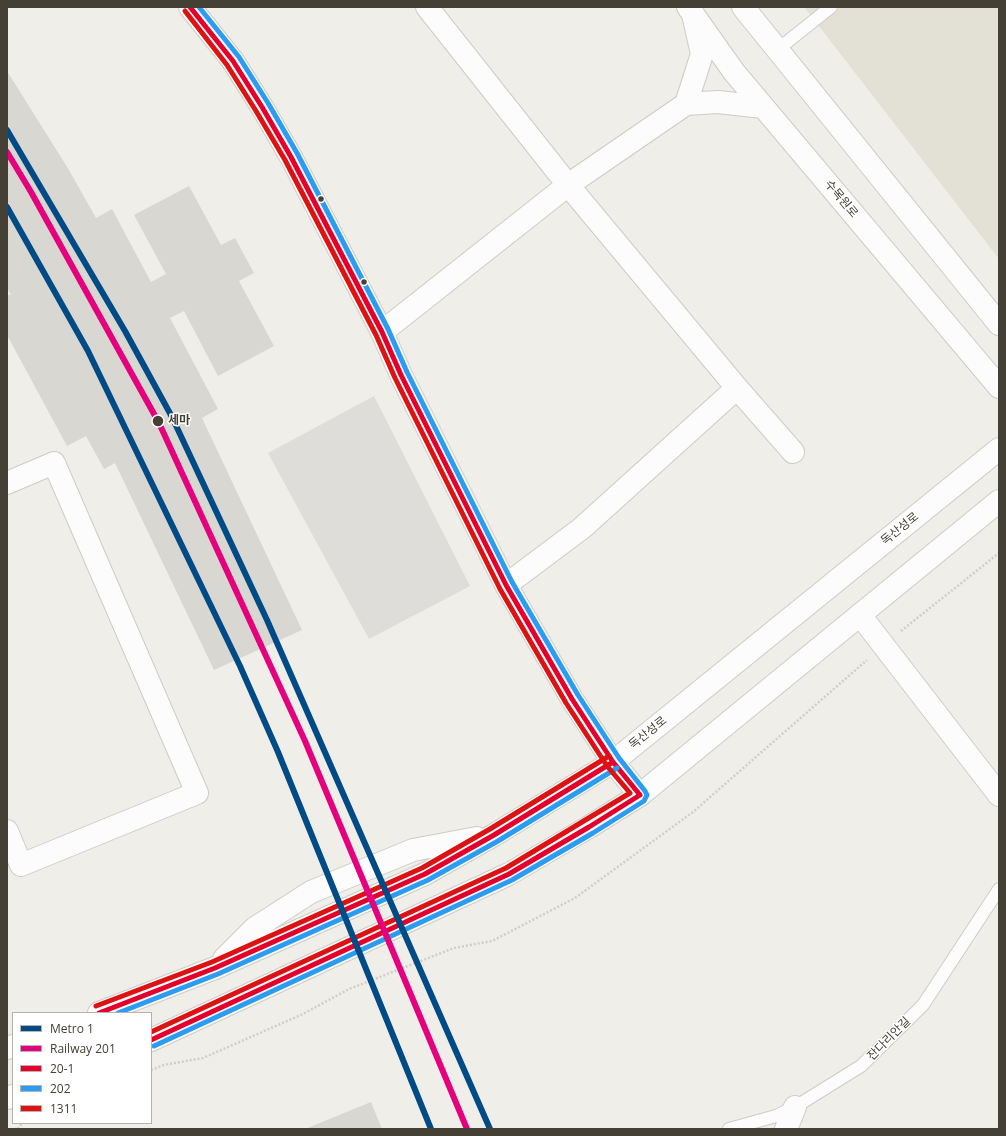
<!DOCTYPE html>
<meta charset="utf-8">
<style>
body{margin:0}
#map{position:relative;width:1006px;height:1136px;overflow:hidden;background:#efeee9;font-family:"Open Sans",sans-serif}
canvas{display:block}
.frame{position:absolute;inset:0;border:8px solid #454036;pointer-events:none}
.legend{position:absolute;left:12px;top:1012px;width:140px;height:112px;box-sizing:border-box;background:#fff;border:1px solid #b5b3af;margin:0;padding:5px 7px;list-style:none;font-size:12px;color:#454036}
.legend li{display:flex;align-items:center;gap:8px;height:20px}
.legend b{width:20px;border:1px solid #b5b3af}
</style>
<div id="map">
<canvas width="1006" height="1136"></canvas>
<div class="frame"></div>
<ul class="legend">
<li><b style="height:5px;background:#004a85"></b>Metro 1</li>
<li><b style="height:5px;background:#e5007d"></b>Railway 201</li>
<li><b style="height:5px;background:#e4002b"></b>20-1</li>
<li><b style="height:5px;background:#2c9cf2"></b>202</li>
<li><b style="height:5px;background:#dd1313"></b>1311</li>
</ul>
</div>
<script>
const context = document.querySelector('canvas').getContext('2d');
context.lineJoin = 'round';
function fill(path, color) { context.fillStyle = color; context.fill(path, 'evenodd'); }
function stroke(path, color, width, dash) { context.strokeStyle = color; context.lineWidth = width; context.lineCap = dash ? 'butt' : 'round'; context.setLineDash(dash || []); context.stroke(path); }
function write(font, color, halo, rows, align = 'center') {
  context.font = font + ' "Open Sans","Noto Sans KR",sans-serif'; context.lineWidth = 3; context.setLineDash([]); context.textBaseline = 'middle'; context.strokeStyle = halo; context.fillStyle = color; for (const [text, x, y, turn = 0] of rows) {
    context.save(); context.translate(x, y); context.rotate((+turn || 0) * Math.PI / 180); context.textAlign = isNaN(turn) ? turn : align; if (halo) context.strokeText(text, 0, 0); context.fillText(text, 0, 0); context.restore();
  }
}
const residential = new Path2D(`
 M804 7H999V259L815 21Z`);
const parking = new Path2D(`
 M374 396 470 586 369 639 268 453Z`);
const building = new Path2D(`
 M7 71 69 170 96 218 112 209 151 282 166 274 134 215 189 186 221 245 235 238 254 273 239 281 274 346 218 376 184 311 170 318 218 409 202 418 302 630 214 670 115 463 104 469 86 436 67 446 7 335V296L11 294 7 288Z
 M371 1102 382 1129H305Z`);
const path = new Path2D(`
 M901 631 999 553
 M151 1070 164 1065 203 1058 303 1014 349 989 454 948 492 941 575 898 693 812 867 660
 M18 1129 22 1123`);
const service = new Path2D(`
 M777 50 831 7
 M729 1129 776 1116 795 1107 861 1066 923 1005 999 889`);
const minor = new Path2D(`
 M190 7 233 61 262 107 291 157 382 332 401 375 506 585 572 699 613 762 640 795
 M427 7 568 185 737 388 793 452
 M686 104 702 54 693 14
 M382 332 568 185 686 104 718 102 763 107
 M7 483 54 463 197 793 21 865 7 831
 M506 585 582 528 737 388
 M860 615 999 795
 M786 1129 795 1107`);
const tertiary = new Path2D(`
 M688 7 734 72 999 387
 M743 7 999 324
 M224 959 255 928 311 892 413 850 477 838
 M99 1013 215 968 425 874 494 835 613 762 999 449
 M151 1040 509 874 589 827 640 795 999 501
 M7 1048 13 1046
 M7 1098 13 1096`);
const bus1 = new Path2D(`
 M99 1013 215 968 425 874 494 835 613 762
 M151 1040 509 874 589 827 640 795 613 762 572 699 506 585 401 375 382 332 291 157 262 107 233 61 190 7`);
const bus2 = new Path2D(`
 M118 1013 218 974 428 880 498 841 617 768
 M154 1046 512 880 593 833 644 801 647 795 645 791 619 758 578 695 512 582 407 372 388 329 297 153 268 103 239 57 199 7`);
const bus3 = new Path2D(`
 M96 1006 212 962 422 868 490 829 609 756
 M151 1032 506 868 630 793 607 766 566 703 500 589 395 378 376 335 285 160 256 111 227 65 185 11`);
const rail1 = new Path2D(`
 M7 152 31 192 159 423 305 741 467 1129`);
const metro1 = new Path2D(`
 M7 130 125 331 172 417 267 620 490 1129
 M7 207 88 351 240 666 278 752 431 1129`);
const markers = [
 [321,199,3.5,"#454036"],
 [364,282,3.5,"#454036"],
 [158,421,6,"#454036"]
];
const streetNames = [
 ["수목원로",841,199,50],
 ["독산성로",900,529,-39],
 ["독산성로",648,733,-39],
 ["잔다리안길",889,1039,-45]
];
const stopNames = [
 ["세마",168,421]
];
fill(residential, '#e3e0d6');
fill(parking, '#dfddd9');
fill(building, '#d9d7d2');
stroke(service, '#cdccc7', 14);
stroke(minor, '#cdccc7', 24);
stroke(tertiary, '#cdccc7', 24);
stroke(path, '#d0cecb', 2.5, [2, 2]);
stroke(service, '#fdfcfc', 12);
stroke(minor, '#fdfcfc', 22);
stroke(tertiary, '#fdfcfc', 22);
stroke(bus1, '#e4002b', 5);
stroke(bus2, '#2c9cf2', 5);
stroke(bus3, '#dd1313', 5);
stroke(rail1, '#e5007d', 6);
stroke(metro1, '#004a85', 6);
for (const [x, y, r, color] of markers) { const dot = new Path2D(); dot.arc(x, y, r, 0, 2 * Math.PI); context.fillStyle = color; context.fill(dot); stroke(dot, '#fff', 1.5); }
write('12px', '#454036', '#fff', streetNames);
write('bold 12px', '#454036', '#fff', stopNames, 'left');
</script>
